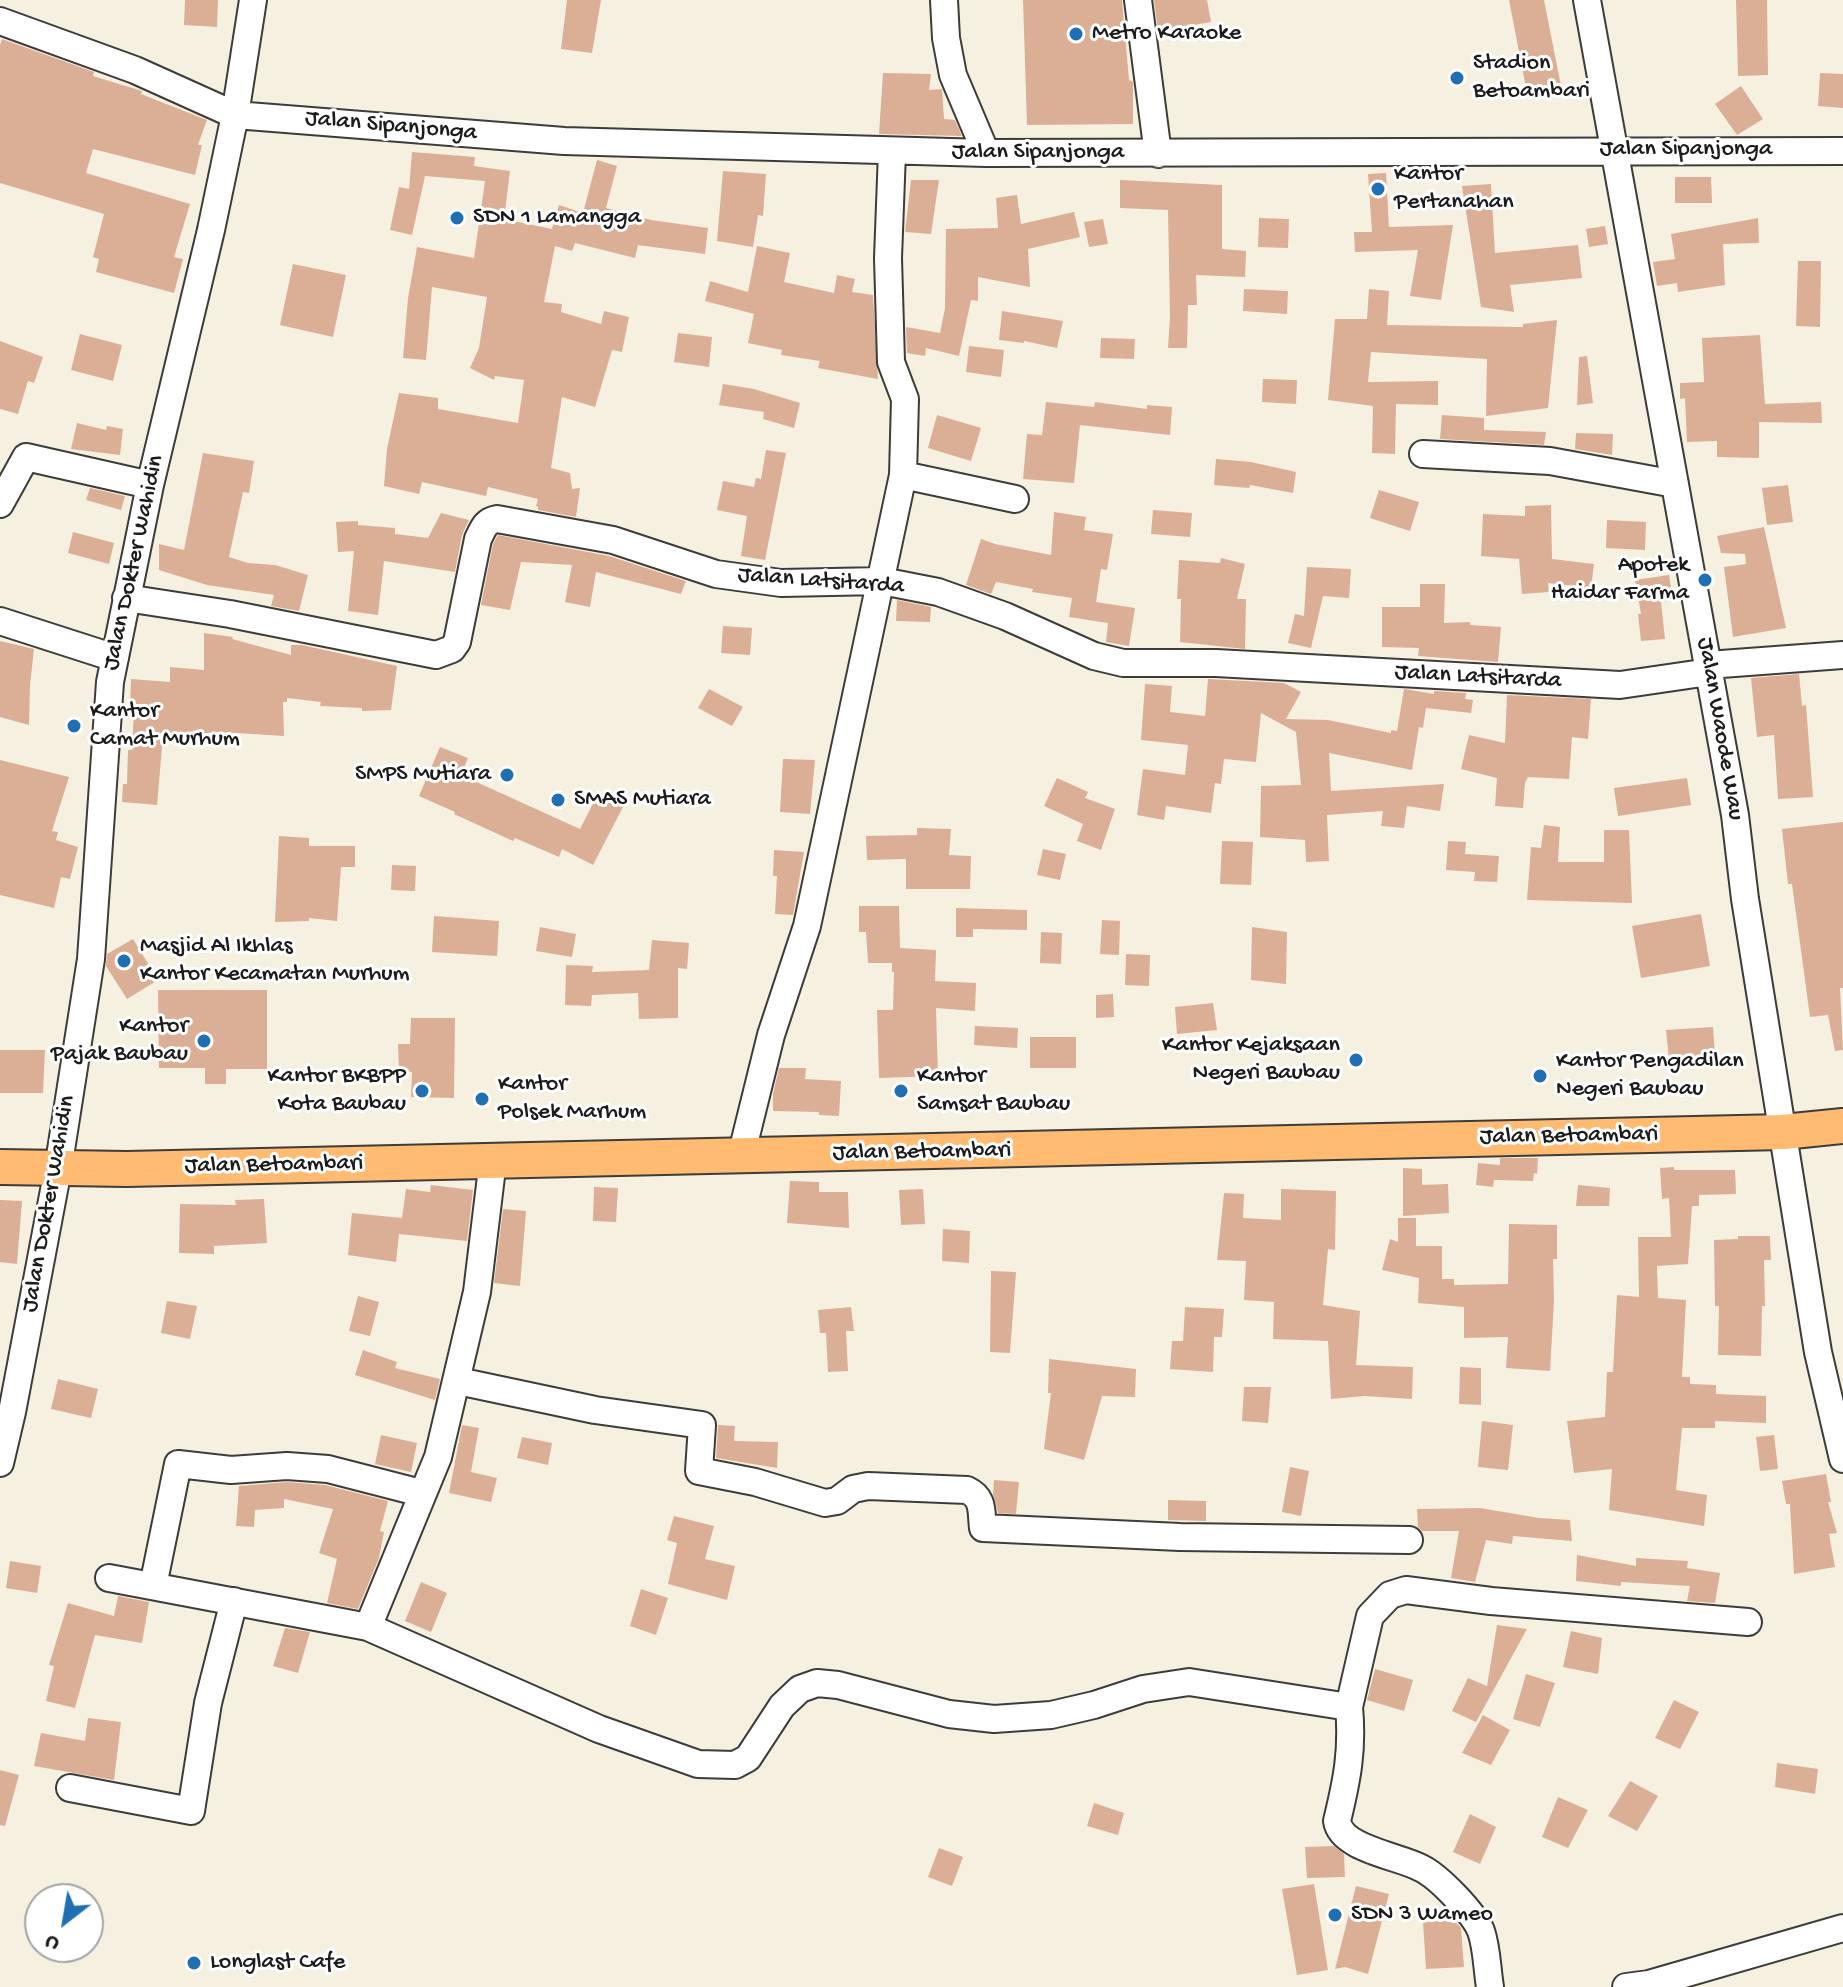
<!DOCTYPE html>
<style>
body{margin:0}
#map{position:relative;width:1843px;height:1987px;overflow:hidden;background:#f6f0e0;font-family:"Gochi Hand",sans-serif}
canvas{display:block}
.north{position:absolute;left:24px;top:1883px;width:80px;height:80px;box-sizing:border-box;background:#fff;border:2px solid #a4a4a4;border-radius:50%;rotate:211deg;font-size:22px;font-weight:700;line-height:32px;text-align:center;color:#1c1c1c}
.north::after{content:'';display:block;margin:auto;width:28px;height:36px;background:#1f6fb2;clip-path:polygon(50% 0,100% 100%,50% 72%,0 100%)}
</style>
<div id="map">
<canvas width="1843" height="1987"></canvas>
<div class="north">U</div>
</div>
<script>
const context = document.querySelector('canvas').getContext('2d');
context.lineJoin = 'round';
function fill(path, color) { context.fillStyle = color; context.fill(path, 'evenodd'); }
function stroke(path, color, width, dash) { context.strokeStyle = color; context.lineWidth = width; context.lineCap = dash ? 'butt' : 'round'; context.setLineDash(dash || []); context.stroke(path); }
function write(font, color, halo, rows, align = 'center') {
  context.font = font + ' "Gochi Hand",sans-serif'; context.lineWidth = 6; context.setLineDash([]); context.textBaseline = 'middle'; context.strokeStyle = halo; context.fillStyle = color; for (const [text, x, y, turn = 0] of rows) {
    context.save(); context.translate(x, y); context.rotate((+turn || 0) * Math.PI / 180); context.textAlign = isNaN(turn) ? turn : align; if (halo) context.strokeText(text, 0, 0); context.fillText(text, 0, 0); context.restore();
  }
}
const building = new Path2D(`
 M185 0H218L217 27 184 25Z
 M567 0H601L592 53 561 49Z
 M1023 0H1122L1129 80 1133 82V124L1027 125Z
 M1154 0H1207L1211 22 1158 31Z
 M1509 0H1544L1561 86 1527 93Z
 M1736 0H1767L1768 75 1738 76Z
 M2 39 94 72 93 76 142 91 141 94 207 120 198 145H202L195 175 93 149 86 173 190 204 174 257 183 259 174 293 96 272 99 259 93 257 104 214 0 183V45Z
 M883 73 931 74 929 90 942 89 944 119 955 120 962 136 879 134Z
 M1820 73 1843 74V108L1818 106Z
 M1741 86 1763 119 1737 135 1715 104Z
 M412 152 475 157 474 166 510 171 504 219 552 229 559 205 583 213 597 160 617 166 606 208 651 220 708 228 705 254 638 245 635 258 575 243 572 251 555 246 544 302 562 304 561 312 601 324 604 311 629 317 622 352 612 350 595 407 562 397 551 468 570 473 572 489 580 488 576 517 538 510V507L536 506 538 499 488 487 486 496 422 482 419 494 384 486 387 449 399 393 438 398V409L518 423 524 380 495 376 494 380 470 368 479 348 487 297 432 287 426 360 403 358 408 298 417 247 474 258 485 181 425 176 412 235 390 230 399 187 409 189Z
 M723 171 766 174 763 216 758 215 753 247 717 241Z
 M1386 173 1389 227 1453 225 1441 300 1410 296 1418 250 1355 252 1354 232H1372L1368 174Z
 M1675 177H1711L1712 203H1675Z
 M911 180H939L931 234 905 232Z
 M1120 180 1222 185V249L1246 251 1245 277 1196 275 1197 305H1188L1187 348H1168L1170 316 1168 210 1120 208Z
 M1491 184 1495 253 1578 245 1582 278 1510 285 1514 312 1481 307 1462 186Z
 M1017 195 1021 224 1074 212 1080 237 1028 249 1030 287 978 277V301L971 300 959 356 926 348 925 356 907 353 906 327 940 333 945 308 946 229 998 228 996 198Z
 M1259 218 1289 219 1288 248 1258 247Z
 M1758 218 1759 243 1723 244 1725 285 1678 292 1677 283 1657 286 1653 262 1675 259 1671 234Z
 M1103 219 1108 244 1089 247 1084 222Z
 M1605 226 1608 244 1589 247 1586 229Z
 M757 246 790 253 784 282 834 293 837 275 855 279 852 292 873 295 878 379 818 368 820 361 781 355 782 350 748 343 754 314 705 301 710 281 748 292Z
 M1798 261H1821L1820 327 1796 326Z
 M293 264 346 275 333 337 280 325Z
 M1244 289 1288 291 1287 314 1243 311Z
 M1369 289 1389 291 1387 325 1523 327V324L1557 320 1548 408 1486 416 1487 359 1371 352 1368 382 1438 381V405L1396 404 1395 454 1372 453 1373 406 1328 400 1335 319H1367Z
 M1002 311 1063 321 1057 348 1024 341V343L999 340Z
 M678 333 712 337 709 367 674 362Z
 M80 334 122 345 113 381 71 370Z
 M1760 335 1765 404 1821 402 1822 423 1759 422V458L1717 457V441L1687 442 1685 398 1680 399V383L1704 382 1702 338Z
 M1101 338 1135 339 1134 359 1100 358Z
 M0 341 43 357 34 383 28 381 18 414 0 409Z
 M969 346 1004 350 1001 377 966 372Z
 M1587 356 1593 403 1577 405 1579 357Z
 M1263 379 1297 380 1296 404 1262 402Z
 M723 384 754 389 800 403 794 428 763 419 764 412 719 405Z
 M1046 402 1094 407 1095 402 1147 409V405L1172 407 1170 435 1080 425 1074 483 1023 479 1027 434 1042 435Z
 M937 415 981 428 971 461 928 448Z
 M1442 415 1484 418V430L1546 432 1544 445 1440 439Z
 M77 423 106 430 107 426 123 429 120 455 71 449Z
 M1576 433 1613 434 1612 455 1575 449Z
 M766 450 786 453 765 560 741 556 747 516 717 510 723 481 754 487 756 478 761 479Z
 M203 453 254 461 249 493 243 492 229 557 248 563 275 565 308 575 299 611 271 606 274 595 207 585 159 570V544L184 550Z
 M1216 459 1251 462 1296 472 1293 493 1250 485 1249 488 1214 485Z
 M1788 485 1793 522 1767 525 1762 488Z
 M90 488 125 496 121 510 86 500Z
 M1379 490 1419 502 1410 531 1370 518Z
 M1551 505 1552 559 1594 564 1591 588 1548 583 1549 592 1522 594 1519 559 1481 556 1483 514 1525 516V506Z
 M1153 510 1192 513 1190 537 1151 534Z
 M1054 512 1086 517 1084 530 1113 534 1107 570 1101 569 1096 602 1135 608 1129 646 1106 642 1108 623 1069 617 1072 598 1032 592 1033 589 996 582 991 594 966 585 981 539 995 544 1051 555Z
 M441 513 469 520 462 535 455 572 384 561 378 615 348 611 354 551 338 552 336 522 358 521V525L395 528V534L428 538Z
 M1607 520 1646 522 1645 550 1606 548Z
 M1764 527 1786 628 1733 637 1724 567 1746 564 1745 554 1721 553 1717 536Z
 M73 532 114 543 109 564 68 553Z
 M498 535 609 556 686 581 681 594 596 572 590 607 565 602 572 565 521 562 510 610 481 605 493 544Z
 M1221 558 1245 564 1237 599H1246L1245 649 1180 642 1181 599H1177L1179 560 1220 563Z
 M1307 567 1351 569 1349 598 1323 596 1311 648 1288 643 1295 614 1304 616Z
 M1669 575 1673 600 1661 602 1665 639 1641 641 1638 614H1641L1635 580Z
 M1420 584H1445L1444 623 1470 622V625L1501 627 1498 662 1418 656 1419 648 1382 647V607H1420Z
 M897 600 931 607 930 622 896 621Z
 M723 626 752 628 750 655 721 653Z
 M204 633 233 637 232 639 291 655V645H302L397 666 391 710 362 711V708L320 706 321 702 287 698V702H283L284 736 220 732 163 736 157 805 122 802 123 784H127L128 750H132L134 710H130L131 679 170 682V667L204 670Z
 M0 641 34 649 30 685 29 725 0 717Z
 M1799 674 1802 706 1806 705 1813 797 1778 799 1774 735 1757 737 1751 678Z
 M1208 679 1284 683 1301 692 1286 719 1328 720 1391 733V730L1397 731 1404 689 1434 694V691L1466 693 1465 699 1473 700 1471 713 1426 708 1423 728 1419 727 1412 770 1329 753 1331 791 1444 784 1440 811 1407 806 1404 828 1381 826 1383 811 1327 815 1329 861 1306 862 1305 840 1260 837 1261 786 1301 785 1296 732 1261 713 1256 762 1224 759 1221 784 1215 783 1211 813 1166 806 1164 820 1137 815 1143 769 1185 775 1188 745 1141 740 1145 684 1172 686 1170 712 1205 716Z
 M709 689 743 707 732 726 698 708Z
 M1507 695 1591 699 1588 739 1572 737 1569 779 1528 777 1525 783 1523 808 1495 806 1497 778 1461 769 1469 735 1505 743Z
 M440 747 468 758 461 775 580 829 599 792 624 805 593 865 562 849 559 857 515 838 513 841 454 814 455 812 419 796Z
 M783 759 815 760 810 814 780 812Z
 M0 760 69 777 52 831 58 832 56 840 78 847 70 879 61 877 54 908 0 895Z
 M1057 778 1088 792 1085 798 1115 809 1101 850 1077 841 1083 824 1044 806Z
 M1687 778 1691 805 1618 816 1614 788Z
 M1843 822V988H1840L1843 1050 1835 1051 1828 1015 1810 1017 1792 884H1788L1782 829Z
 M1544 825 1560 827 1558 862H1604V830H1629L1632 903 1527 900 1531 847 1541 848Z
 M917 828 951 829 949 855 971 856 970 889H906V859L867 860 866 836 917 835Z
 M279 836 309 838V846H355V867H341L337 921 309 918V921L275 922Z
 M1222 841 1253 842 1251 885 1220 884Z
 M1448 841 1466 842 1465 854 1499 856 1497 882 1474 881 1475 872 1446 870Z
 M1043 849 1066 854 1060 880 1037 875Z
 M774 850 804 852 793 915 775 914 777 876H773Z
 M392 865 416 866 415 891 391 890Z
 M859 906H899L900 948 936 950 935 981 976 983 975 1011 936 1008 938 1076 879 1078 877 1010H893L894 972H892V963H868L866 932H859Z
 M956 908 1027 910V930L973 929V937H956Z
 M1701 914 1710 966 1641 978 1632 926Z
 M434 916 499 921 497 956 432 952Z
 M1102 920 1120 921 1119 955 1100 954Z
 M540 927 576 934 572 957 536 951Z
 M1252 927 1287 932 1286 984 1251 980Z
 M1041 932 1062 933 1061 964 1040 963Z
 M133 939 158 980 127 999 106 966 107 954Z
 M652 940 689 943 687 969 678 968V1018L639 1019 638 993 592 995 591 1006 565 1005 566 965 593 966 592 972 649 970Z
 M1126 954 1150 955 1149 986 1125 985Z
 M158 990H267V1069H226V1084H205V1068H159Z
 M1113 994 1114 1017 1096 1018V995Z
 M1213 1003 1217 1030 1177 1034 1175 1007Z
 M411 1018H455L454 1098 411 1097 412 1072 399 1070 398 1044H410Z
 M975 1026 1018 1028 1017 1048 974 1045Z
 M1713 1027 1715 1056 1669 1060 1666 1030Z
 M1030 1037H1076V1068H1030Z
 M0 1050H45L43 1093H0Z
 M779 1068H806L805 1079 841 1081 839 1116 819 1115V1112L773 1111V1094Z
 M1500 1158H1538L1537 1174 1534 1173 1533 1181 1494 1180 1493 1187 1476 1185 1478 1163 1500 1165Z
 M1674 1167V1170H1735L1736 1194 1699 1195V1206H1692L1688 1264 1657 1266 1658 1298 1686 1300 1682 1377H1690V1384L1716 1385V1394L1766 1396V1423L1715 1421V1428H1682L1676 1490 1707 1495 1704 1526 1609 1510 1612 1469 1574 1473 1567 1421 1605 1417 1607 1372H1613L1617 1295 1639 1297 1638 1237H1671L1669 1198 1662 1199 1660 1168Z
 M1403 1168 1422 1169V1185L1448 1184 1449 1213 1403 1216Z
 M790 1181 819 1182V1192H848L849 1228 787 1223Z
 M431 1185 473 1190 467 1241 399 1234 396 1262 348 1255 352 1213 402 1218 406 1189 430 1192Z
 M1578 1185 1610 1188 1609 1206H1576Z
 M594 1187 618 1188 616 1222 593 1221Z
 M923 1189 925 1224 901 1225 899 1190Z
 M1281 1189 1336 1191 1335 1250 1328 1249 1323 1305 1360 1311 1356 1365 1413 1367 1412 1399 1365 1396 1331 1399 1328 1341 1273 1339 1274 1302 1244 1300 1246 1261 1217 1260 1224 1193 1244 1194 1243 1218 1281 1220Z
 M264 1199 267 1243 214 1246V1254L179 1253 180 1204 236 1205 235 1200Z
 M0 1200 22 1201 17 1264 0 1262Z
 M503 1209 526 1211 520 1286 494 1283Z
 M1398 1218H1416V1246H1442V1279H1454V1285L1508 1284 1509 1224 1557 1225V1259H1553L1554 1301 1550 1371 1506 1368 1508 1337 1464 1338V1307L1418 1303 1419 1278 1382 1270 1390 1239 1398 1242Z
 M943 1229 970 1231 969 1263 942 1261Z
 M1738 1236H1770L1771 1260H1764L1765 1306H1762L1761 1356 1718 1355 1719 1306H1715L1714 1240 1738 1239Z
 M991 1271 1016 1272 1010 1353 990 1352Z
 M358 1296 379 1302 370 1336 349 1331Z
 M167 1301 197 1306 190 1339 161 1333Z
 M851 1307 854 1331H846L848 1371 828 1372 826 1333H820L818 1310Z
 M1185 1307 1224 1309 1222 1337H1214L1213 1372 1170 1369 1172 1341H1183Z
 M363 1350 397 1362 395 1368 440 1379 435 1400 355 1375Z
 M1049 1359 1136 1369 1135 1397 1102 1396 1084 1460 1044 1449 1051 1393H1048Z
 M1460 1367 1481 1368V1405L1459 1404Z
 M58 1379 98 1389 91 1418 51 1409Z
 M1244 1387H1271L1268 1423 1242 1421Z
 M1482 1421 1513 1425 1508 1470 1478 1467Z
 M462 1425 479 1428 471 1472 497 1478 491 1502 449 1493Z
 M718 1425 735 1426 734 1441 778 1442 777 1468 716 1458Z
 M381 1435 417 1443 411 1472 375 1464Z
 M1774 1435 1778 1469 1760 1471 1756 1437Z
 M522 1437 552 1443 548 1465 517 1458Z
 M1290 1467 1309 1471 1301 1516 1282 1512Z
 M1826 1474 1831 1502H1828L1837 1533 1829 1534 1835 1567 1794 1574 1790 1504H1786L1782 1481Z
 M994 1480 1019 1482 1016 1514 998 1513 993 1494Z
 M287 1482 325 1485 388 1501 380 1531 384 1532 379 1558 358 1609 327 1603 337 1559 319 1553 333 1509 284 1499V1508L255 1510 254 1527 236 1526 239 1486Z
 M1168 1500 1206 1501V1521L1168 1520Z
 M1480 1508 1539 1518 1570 1520 1572 1541 1513 1536 1512 1544 1486 1540 1475 1582 1451 1578 1459 1531H1422L1418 1527 1417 1509Z
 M674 1516 714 1526 705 1559 735 1566 727 1600 668 1584 677 1543 667 1540Z
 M1577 1555 1636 1566V1558L1688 1561 1687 1568 1720 1573 1715 1603 1687 1601 1690 1586 1621 1582V1586L1576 1581Z
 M10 1561 41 1566 37 1593 6 1588Z
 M421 1582 447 1593 431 1632 405 1621Z
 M641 1589 668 1598 656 1635 630 1626Z
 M118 1596 149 1602 142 1643 95 1635 75 1708 46 1701 54 1666 49 1665 68 1603 114 1616Z
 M1497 1625 1527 1629 1476 1722 1452 1711 1468 1678 1487 1686Z
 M285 1628 310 1632 298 1673 273 1666Z
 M1571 1631 1602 1638 1598 1674 1563 1667Z
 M1375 1669 1413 1680 1404 1711 1367 1700Z
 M1526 1674 1555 1683 1540 1727 1513 1719Z
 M1674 1700 1699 1712 1680 1749 1655 1738Z
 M1483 1715 1510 1730 1491 1765 1462 1753Z
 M88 1718 121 1722 114 1780 34 1766 41 1733 85 1741Z
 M1777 1763 1818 1769 1815 1794 1775 1787Z
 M0 1770 19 1775 5 1826 0 1825Z
 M1630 1781 1658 1796 1637 1831 1608 1816Z
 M1558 1797 1588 1810 1568 1848 1542 1837Z
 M1094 1803 1124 1813 1118 1835 1087 1826Z
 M1470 1814 1496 1827 1480 1864 1453 1852Z
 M1334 1846 1344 1854 1345 1877 1307 1878 1305 1847Z
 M939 1848 963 1857 952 1886 928 1877Z
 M1314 1884 1328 1970 1297 1975 1282 1889Z
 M1356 1886 1389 1894 1368 1974 1345 1967 1335 1969Z
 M1454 1920 1461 1928 1464 1967 1426 1969 1423 1922Z`);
const minor = new Path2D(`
 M944 0 946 38 953 75 986 153
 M1138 0 1158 154
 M1587 0 1735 815 1745 899 1818 1352 1843 1459
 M0 21 135 70 235 115 564 141 986 153 1843 151
 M1423 454 1550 461 1675 484
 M903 475 1015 499
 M0 504 26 457 150 485
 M126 598 230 614 436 655 452 649 457 642 478 539C483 529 485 521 497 519L613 540 716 574 781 583 882 581 938 592 1005 616 1094 656 1123 663H1216L1620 685 1709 672
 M0 621 115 658
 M1708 665 1843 655
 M745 1140 771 1035 807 926 903 475 905 399 891 362 888 258 892 152
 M493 1160 477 1292 438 1457 368 1627 599 1729 698 1764 735 1765 748 1758 782 1706 800 1689 817 1683 838 1685 949 1714 994 1719 1051 1715 1094 1705 1143 1689 1189 1682 1349 1707 1370 1616 1390 1595 1406 1590 1491 1601 1748 1622
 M458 1381 595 1410 702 1425 699 1471 755 1482 825 1503 837 1501 853 1489 868 1486 967 1490C984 1498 981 1511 983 1528L1180 1537 1409 1540
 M0 1463 12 1412 58 1169 91 959 110 682 150 485 211 230 235 115 253 0
 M109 1578 368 1627
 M153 1586 178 1464 231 1470 287 1466 328 1469 421 1493
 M1349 1707C1353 1750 1347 1780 1337 1821 1341 1849 1399 1856 1421 1868 1438 1876 1474 1913 1481 1931 1487 1948 1487 1969 1490 1987
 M70 1788 191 1811 208 1703 234 1601
 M1626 1987 1649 1984 1843 1928`);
const major = new Path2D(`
 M0 1167 127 1169 1783 1132 1843 1126`);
const markers = [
 [1076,34,8,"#1f6fb2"],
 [1457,78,8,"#1f6fb2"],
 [1378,189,8,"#1f6fb2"],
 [457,218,8,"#1f6fb2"],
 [1705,580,8,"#1f6fb2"],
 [74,726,8,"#1f6fb2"],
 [507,775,8,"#1f6fb2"],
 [558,800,8,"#1f6fb2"],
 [124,961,8,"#1f6fb2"],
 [204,1041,8,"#1f6fb2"],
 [1356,1060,8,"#1f6fb2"],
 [1540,1076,8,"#1f6fb2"],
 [422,1091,8,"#1f6fb2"],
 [901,1091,8,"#1f6fb2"],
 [482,1099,8,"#1f6fb2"],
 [1335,1915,8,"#1f6fb2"],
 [194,1963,8,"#1f6fb2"]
];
const poiNames = [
 ["Metro Karaoke",1092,34],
 ["Stadion",1473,64],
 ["Betoambari",1473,92],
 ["Kantor",1394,175],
 ["Pertanahan",1394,203],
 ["SDN 1 Lamangga",473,218],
 ["Apotek",1689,566,"right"],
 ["Haidar Farma",1689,594,"right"],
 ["Kantor",90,712],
 ["Camat Murhum",90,740],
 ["SMPS Mutiara",491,775,"right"],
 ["SMAS Mutiara",574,800],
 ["Masjid Al Ikhlas",140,947],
 ["Kantor Kecamatan Murhum",140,975],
 ["Kantor",188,1027,"right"],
 ["Pajak Baubau",188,1055,"right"],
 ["Kantor Kejaksaan",1340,1046,"right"],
 ["Negeri Baubau",1340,1074,"right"],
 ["Kantor Pengadilan",1556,1062],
 ["Negeri Baubau",1556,1090],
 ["Kantor BKBPP",406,1077,"right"],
 ["Kota Baubau",406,1105,"right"],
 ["Kantor",917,1077],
 ["Samsat Baubau",917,1105],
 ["Kantor",498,1085],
 ["Polsek Marhum",498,1113],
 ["SDN 3 Wameo",1351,1915],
 ["Longlast Cafe",210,1963]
];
const streetNames = [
 ["Jalan Sipanjonga",391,127,5],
 ["Jalan Sipanjonga",1686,150],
 ["Jalan Sipanjonga",1038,153],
 ["Jalan Dokter Wahidin",135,563,-78],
 ["Jalan Latsitarda",821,582,4],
 ["Jalan Latsitarda",1478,678,3],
 ["Jalan Waode Wau",1719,729,80],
 ["Jalan Betoambari",1569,1137,-1],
 ["Jalan Betoambari",922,1153,-1],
 ["Jalan Betoambari",274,1166,-1],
 ["Jalan Dokter Wahidin",50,1204,-80]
];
fill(building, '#dbaf95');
stroke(minor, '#3d3c39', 30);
stroke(major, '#3d3c39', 38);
stroke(minor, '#fff', 26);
stroke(major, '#febb71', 34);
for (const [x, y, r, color] of markers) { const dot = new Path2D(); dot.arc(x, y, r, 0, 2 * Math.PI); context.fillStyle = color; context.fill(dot); stroke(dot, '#fff', 3); }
write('24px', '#1c1c1c', '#fff', poiNames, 'left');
write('24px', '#1c1c1c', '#fff', streetNames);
</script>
